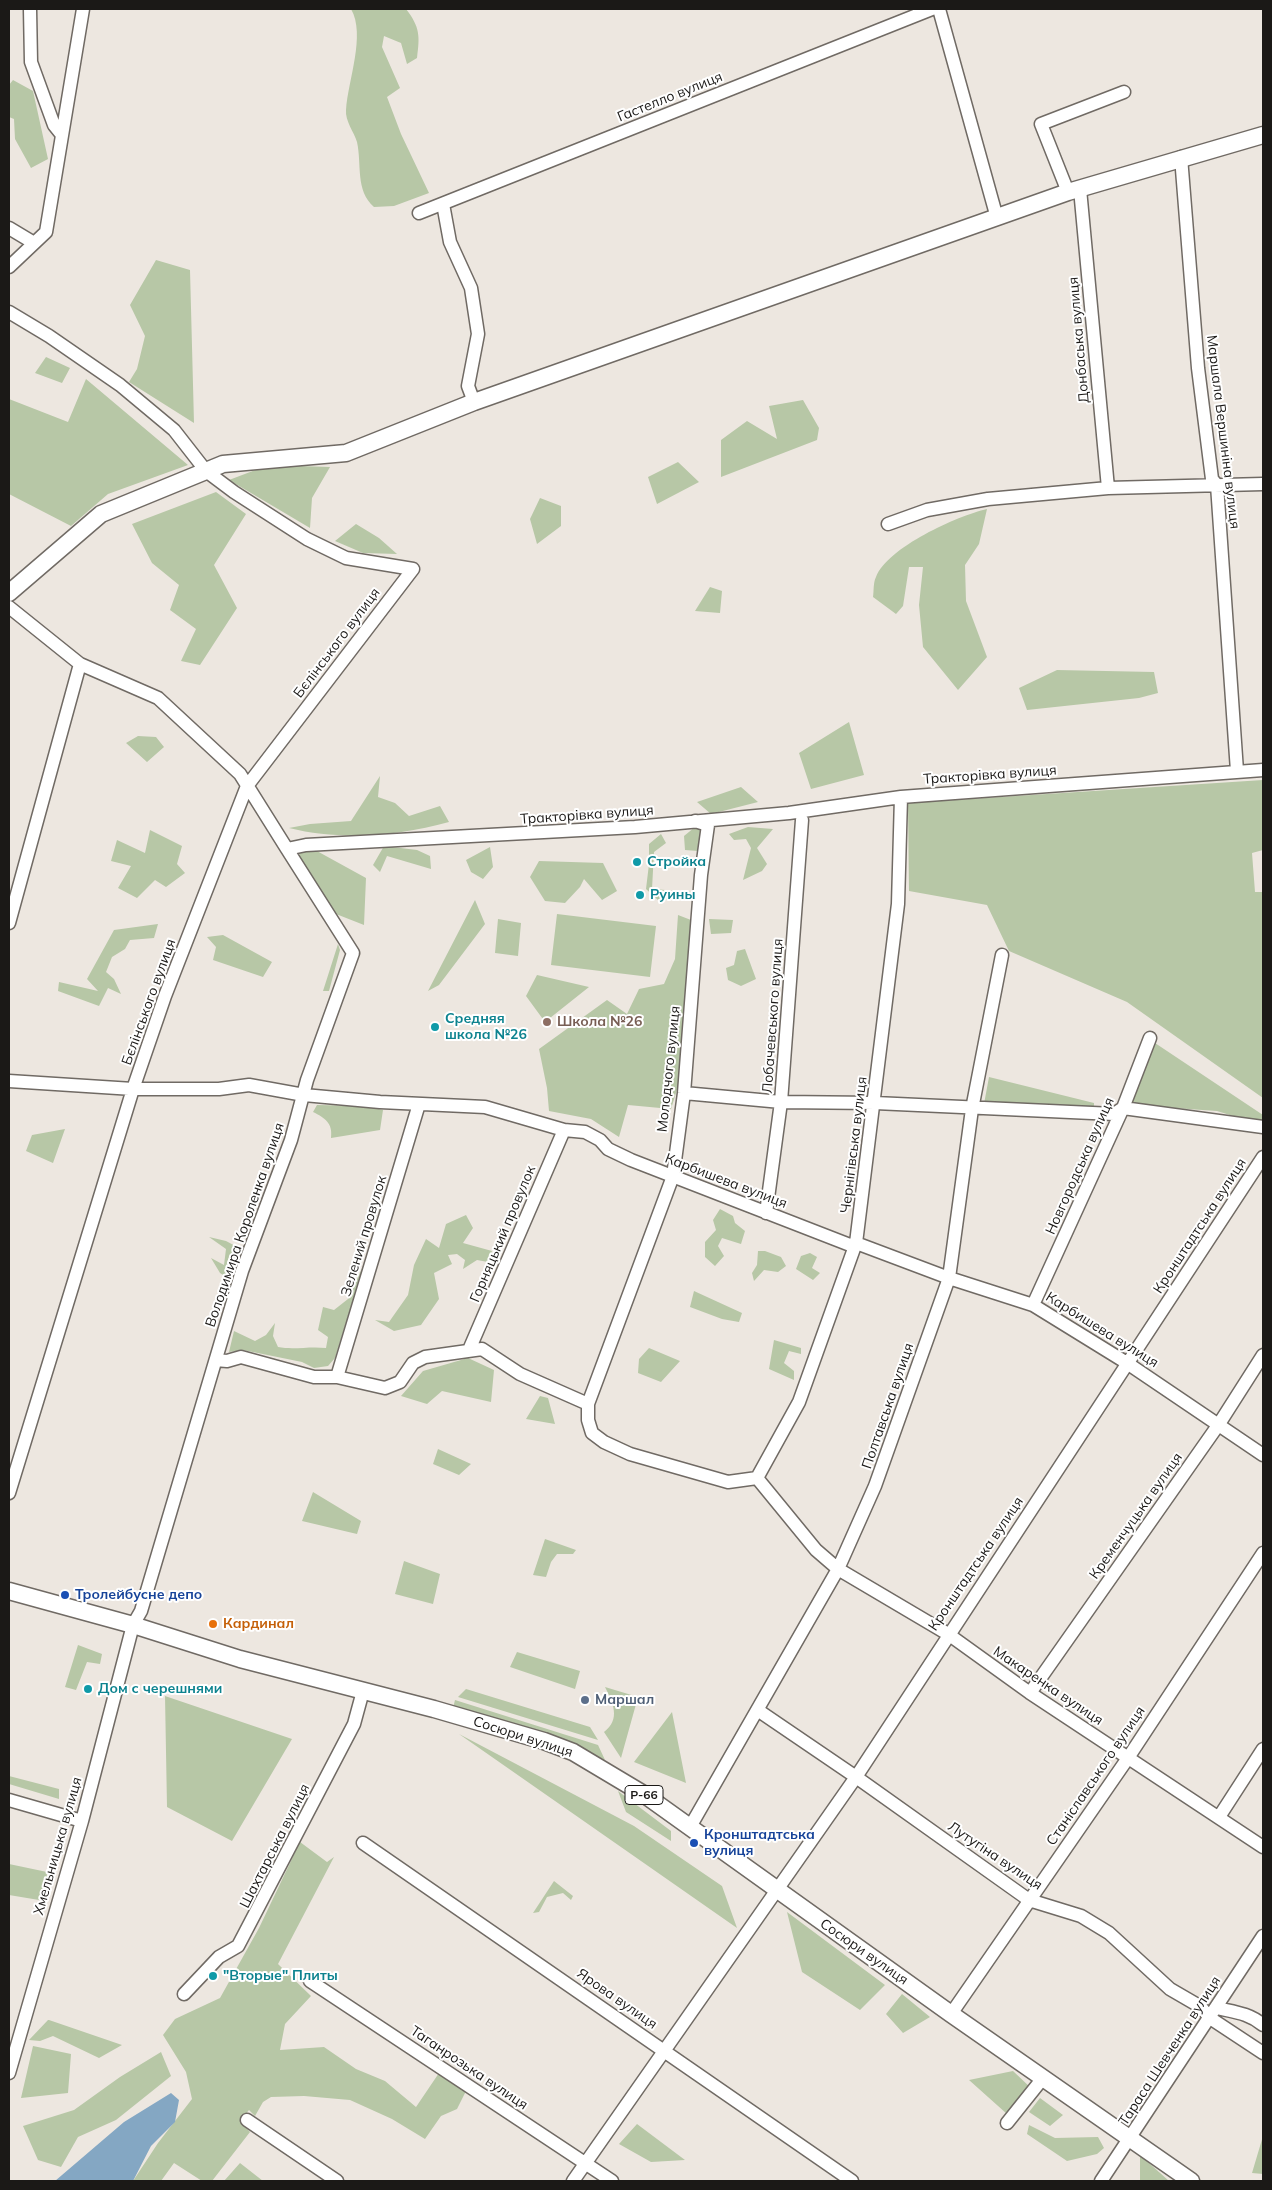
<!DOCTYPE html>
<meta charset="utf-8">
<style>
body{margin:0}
#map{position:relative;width:1272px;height:2190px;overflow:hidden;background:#ede7e0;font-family:Mulish,sans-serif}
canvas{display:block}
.frame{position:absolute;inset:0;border:10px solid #1b1917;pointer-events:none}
</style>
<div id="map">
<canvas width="1272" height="2190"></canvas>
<div class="frame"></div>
</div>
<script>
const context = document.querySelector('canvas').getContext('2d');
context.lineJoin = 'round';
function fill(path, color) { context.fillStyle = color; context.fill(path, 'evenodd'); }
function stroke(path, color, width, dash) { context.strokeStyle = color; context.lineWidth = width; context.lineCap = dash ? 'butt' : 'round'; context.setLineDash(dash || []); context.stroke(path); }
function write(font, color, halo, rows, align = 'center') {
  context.font = font + ' Mulish,sans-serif'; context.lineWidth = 4; context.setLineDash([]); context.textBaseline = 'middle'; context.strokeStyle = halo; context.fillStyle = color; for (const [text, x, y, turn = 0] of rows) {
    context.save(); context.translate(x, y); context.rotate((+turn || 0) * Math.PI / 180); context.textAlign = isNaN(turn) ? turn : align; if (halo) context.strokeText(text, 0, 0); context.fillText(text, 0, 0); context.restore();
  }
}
const green = new Path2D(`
 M351 9H406C420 27 420 36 417 58L407 64 401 43 384 36 382 47 400 88 387 97 401 134 429 193 394 206 374 207C355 190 362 165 357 142 354 132 345 121 346 110 348 80 366 35 351 9Z
 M13 80 33 91 48 159 31 168 15 139 14 119 9 117V85Z
 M156 260 190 270 194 423 129 382 137 369 145 336 130 305Z
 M46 357 70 368 62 383 35 373Z
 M86 379 188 465 108 494 71 526 9 494V399L68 422Z
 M803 400 819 428 817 440 721 477V440L747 421 777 439 769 406Z
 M678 462 699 482 657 504 648 477Z
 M299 466 330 467 312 498 310 528 229 480 258 469Z
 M216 492 246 514 214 565 237 608 200 665 181 661 196 629 170 610 179 585 152 563 132 524Z
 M540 498 561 506V526L537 544 530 519Z
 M987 509 979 544 965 565 966 601 987 657 958 690 923 647 919 605 923 567H909L903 606 896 614 873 597C874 591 873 583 876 577 888 547 957 516 987 509Z
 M356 524 379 538 397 554 363 553 335 541Z
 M710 587 722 591 720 613 695 611Z
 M1057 670 1154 672 1158 693 1139 698 1027 710 1019 688Z
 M849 722 864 775 811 789 799 753Z
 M138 736 156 737 164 747 147 762 126 743Z
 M380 776 378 797 395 803 409 816 440 806 449 822C397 836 342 841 289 828L310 824 351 821Z
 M1263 780V850L1252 853 1255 892H1263V1098L1127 1002 1009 951 987 905 909 891 908 803Z
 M741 787 758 802 711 814 697 802Z
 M695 827 704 832 698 851 685 850 684 836Z
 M748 827 773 829 757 848 767 864 762 871 743 880 751 848 746 839 734 840 729 834Z
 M150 830 182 846 177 864 185 873 166 887 155 880 137 898 118 888 131 866 111 861 117 840 145 853Z
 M661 834 666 843 654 852 652 889 692 892 691 897 659 901 646 889 649 864V844Z
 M306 845 366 878 364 925 336 914 297 858Z
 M384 846 417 850 430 856 431 869 387 856 380 872 373 865Z
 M490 847 493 867 483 879 471 872 466 860Z
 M539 861 603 863 617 891 602 900 584 879 580 887 565 903 545 901 530 877Z
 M475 900 485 924 439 985 428 991Z
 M557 914 656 926 650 977 551 965Z
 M678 915 691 920 680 1080 671 1109 628 1105 619 1137 591 1119 549 1111 547 1088 539 1049 607 1000 627 1014 639 989 664 984 675 959Z
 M498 919 521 923 518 956 495 953Z
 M709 919 733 920 731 933 711 934Z
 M158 924 154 938 130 940 125 949 112 957 106 972 114 979 121 994 108 988 99 1006 58 991 59 982 98 991 87 979 114 930Z
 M223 935 272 962 263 977 213 960 216 947 207 937Z
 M338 944 340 950 329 991H323Z
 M745 949 756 979 741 986 728 980 726 968 734 965 737 951Z
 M537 975 589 987 545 1022 526 996Z
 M1155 1043 1263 1115V1121L1246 1120 1217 1111 1130 1105Z
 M989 1077 1094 1103V1109L984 1104Z
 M317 1105 366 1106 383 1110 380 1130 331 1138C333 1123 325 1118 313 1112Z
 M65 1129 53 1163 26 1151 32 1135Z
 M720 1209 733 1216 735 1223 745 1231 741 1244 722 1238 718 1246 724 1256 715 1266 705 1257V1242L716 1230 713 1220Z
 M466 1215 473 1228 463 1243 492 1251 488 1262 477 1260 463 1269 465 1260 457 1254 448 1255 452 1264 434 1273 439 1299 421 1325 394 1331 375 1320 389 1322 408 1295 414 1265 426 1239 439 1248 446 1224Z
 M209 1237 226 1241 241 1249 231 1280 220 1273 211 1258 224 1265 226 1249Z
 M758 1251H765L781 1257 786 1266 778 1272 764 1270 754 1281 752 1273 757 1265Z
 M810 1253 817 1257 812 1268 820 1273 813 1280 796 1269 801 1256Z
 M364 1264 335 1358 328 1366 314 1368 302 1362 243 1350 229 1352 234 1331 255 1341 266 1335 275 1323 273 1336 278 1347C294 1350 309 1346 326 1348L328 1337 318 1330 323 1307 334 1310 348 1299Z
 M694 1291 742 1313 739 1322 722 1319 690 1307Z
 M774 1340 801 1348V1354L789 1351 784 1363 794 1371V1380L769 1369Z
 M649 1348 680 1361 661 1382 638 1373 639 1359Z
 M468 1358 494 1370 491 1402 442 1391 427 1404 401 1396 423 1371Z
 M540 1396 548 1398 555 1424 526 1419Z
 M438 1449 471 1464 459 1475 433 1464Z
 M313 1492 361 1521 357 1534 302 1521Z
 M545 1539 576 1550 573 1554H557L551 1562 546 1577 533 1575Z
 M404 1561 440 1574 433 1604 395 1594Z
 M78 1645 102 1654 100 1664 87 1662 76 1690 65 1687Z
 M517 1652 580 1671 575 1689 510 1667Z
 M605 1687 638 1697 621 1758 604 1732C621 1719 613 1703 605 1687Z
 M466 1689 590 1727 598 1740 458 1697Z
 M165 1696 292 1739 232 1841 167 1807Z
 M455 1700 598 1745 605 1760 569 1742 453 1708Z
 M672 1712 686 1783 634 1762Z
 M459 1734 634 1826 722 1886 737 1928Z
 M9 1776 59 1789V1799L9 1784Z
 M618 1791 671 1831V1841L626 1812Z
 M300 1842 327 1862 334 1857 278 1964 311 1996 285 2024 280 2050 324 2047 356 2069 385 2081 416 2107 439 2073 466 2091 457 2109 441 2116 425 2139 392 2119 350 2100 304 2096 271 2097 263 2102 255 2116 249 2110 240 2121 250 2132 212 2181H202L174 2163 161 2181H133L158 2143 192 2099 186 2072 163 2035 175 2019 220 1998 259 1928Z
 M9 1864 47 1872 45 1901 9 1895Z
 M554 1881 573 1896 571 1900 563 1893 547 1897 539 1912 533 1913Z
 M787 1912 885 1985 860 2010 802 1972Z
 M902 1994 930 2017 903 2033 886 2014Z
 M48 2020H49L122 2045 99 2058 53 2036 40 2041 29 2040Z
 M33 2046 71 2054 68 2093 21 2098Z
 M161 2052 171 2076 116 2120 78 2137 61 2167 38 2160 23 2126 74 2110 120 2077Z
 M1013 2071 1031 2088 1007 2114 969 2080Z
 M1040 2098 1063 2115 1050 2126 1029 2112Z
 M637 2124 685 2160 651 2162 619 2144Z
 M1029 2125 1055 2138 1098 2137 1104 2148 1097 2154 1067 2161 1027 2134Z
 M1263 2136V2174L1252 2173Z
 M1140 2155 1169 2181H1140Z
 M240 2163 263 2181H224Z`);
const water = new Path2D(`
 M171 2093 179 2100 175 2122 151 2146 133 2181H55L124 2122Z`);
const minor = new Path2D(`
 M30 9 31 62 54 125 62 135
 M939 9 997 218
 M1181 157 1198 368 1212 479 1217 485 1237 771
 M1080 189 1108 488
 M1068 192 1041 124 1124 92
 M443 204 450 242 471 288 478 334 468 386 474 402
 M419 213 932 9
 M9 228 34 243
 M9 267 46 232 83 9
 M9 312 49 336 120 385 174 430 206 471 234 492 307 539 346 558 413 569 247 786 165 996 133 1089 9 1493
 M888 524 927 510 988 499 1108 488 1263 484
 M9 607 80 664 158 698 240 774 287 849 306 845 635 827 789 813 901 797 1263 770
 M9 923 80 664
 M9 1081 133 1089H219L249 1085 304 1095 380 1102 485 1107 564 1130 585 1132 600 1140 608 1149 631 1160 850 1245 856 1243 949 1278 1033 1305 1127 1363 1263 1455
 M684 1093 781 1102 875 1103 1114 1114 1123 1108 1263 1127
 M766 1213 781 1102 802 820
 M1033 1305 1123 1108 1150 1038
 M469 1350 564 1130
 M216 1360 227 1361 241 1357 314 1377H337L385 1388 400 1382 413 1363 425 1357 482 1349 520 1374 588 1404V1420L592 1433 604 1442 630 1454 728 1482 757 1478
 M337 1377 419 1104
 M588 1404 673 1176 684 1093 701 875 708 825 695 821
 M757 1478 799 1402 856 1243 898 904 901 797
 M757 1478 816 1550 838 1569 948 1634 1030 1693 1263 1847
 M1030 1693 1219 1424 1263 1355
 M759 1711 856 1777 1029 1900 1081 1916 1109 1933 1170 1989 1201 2007 1210 2018 1263 2053
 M9 1800 82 1821
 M1219 1817 1263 1749
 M690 1827 838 1569 875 1486 949 1278 972 1109 1002 955
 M363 1843 852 2181
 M310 1981 612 2181
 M184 1994 219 1957 238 1946 354 1724 363 1691
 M1217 2008C1234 2012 1249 2013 1263 2025
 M951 2014 1128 1758 1263 1553
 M9 2073 82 1821 133 1625 141 1611 242 1271 291 1140 307 1080 353 953 287 849
 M247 2120 337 2181
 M1007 2123 1043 2078
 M573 2181 856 1777 1263 1157
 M1101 2181 1263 1936`);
const major = new Path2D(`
 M9 593 101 514 223 464 346 453 474 402 1068 192 1263 135
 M9 1591 133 1625 240 1659 434 1709 544 1741 573 1752 645 1795 951 2014 1191 2181`);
const markers = [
 [637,862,5,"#0f9aa8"],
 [640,895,5,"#0f9aa8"],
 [547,1022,5,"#8d6e63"],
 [435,1027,5,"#0f9aa8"],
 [65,1595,5,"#1a4fb4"],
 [213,1624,5,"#e8710a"],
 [88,1689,5,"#0f9aa8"],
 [585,1700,5,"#5c6f8a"],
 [694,1843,5,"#1a4fb4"],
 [213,1976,5,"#0f9aa8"]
];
const shields = [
 [644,1795,38]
];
const shieldNames = [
 ["Р-66",644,1795]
];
const streetNames = [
 ["Гастелло вулиця",670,97,-22],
 ["Донбаська вулиця",1079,340,-95],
 ["Маршала Вершиніна вулиця",1223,432,83],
 ["Бєлінського вулиця",337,643,-53],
 ["Тракторівка вулиця",990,775,-4],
 ["Тракторівка вулиця",587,815,-4],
 ["Бєлінського вулиця",149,1002,-70],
 ["Лобачевського вулиця",773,1016,-86],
 ["Молодчого вулиця",669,1069,-84],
 ["Чернігівська вулиця",854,1145,-83],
 ["Новгородська вулиця",1080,1166,-66],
 ["Карбишева вулиця",726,1181,21],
 ["Володимира Короленка вулиця",245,1225,-71],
 ["Кронштадтська вулиця",1200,1226,-57],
 ["Горняцький провулок",503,1234,-67],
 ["Зелений провулок",364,1236,-73],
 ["Карбишева вулиця",1102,1330,32],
 ["Полтавська вулиця",888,1406,-71],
 ["Кременчуцька вулиця",1136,1516,-55],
 ["Кронштадтська вулиця",976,1564,-56],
 ["Макаренка вулиця",1048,1686,34],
 ["Сосюри вулиця",523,1737,18],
 ["Станіславського вулиця",1096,1776,-56],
 ["Хмельницька вулиця",58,1846,-74],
 ["Шахтарська вулиця",275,1846,-63],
 ["Лутугіна вулиця",995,1856,34],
 ["Сосюри вулиця",864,1952,35],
 ["Ярова вулиця",617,1999,35],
 ["Тараса Шевченка вулиця",1170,2051,-57],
 ["Таганрозька вулиця",469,2068,34]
];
const cultureNames = [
 ["Стройка",647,862],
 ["Руины",650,895],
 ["Средняя",445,1019],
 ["школа №26",445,1035],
 ["Дом с черешнями",98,1689],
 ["\"Вторые\" Плиты",223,1976]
];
const educationNames = [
 ["Школа №26",557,1022]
];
const transitNames = [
 ["Тролейбусне депо",75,1595],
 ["Кронштадтська",704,1835],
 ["вулиця",704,1851]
];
const foodNames = [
 ["Кардинал",223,1624]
];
const serviceNames = [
 ["Маршал",595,1700]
];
fill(green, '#b7c7a6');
fill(water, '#84a7c3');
stroke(minor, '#706a64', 15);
stroke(major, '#706a64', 19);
stroke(minor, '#fff', 12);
stroke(major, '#fff', 16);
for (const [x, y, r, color] of markers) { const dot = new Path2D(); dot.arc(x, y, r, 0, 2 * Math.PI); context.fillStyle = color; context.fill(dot); stroke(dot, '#fff', 2); }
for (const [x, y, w] of shields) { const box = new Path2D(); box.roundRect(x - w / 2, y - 9.5, w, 19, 4); context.fillStyle = '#fff'; context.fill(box); stroke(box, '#1b1917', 1); }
write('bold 12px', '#1b1917', null, shieldNames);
write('14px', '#1b1917', '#fff', streetNames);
write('bold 14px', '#0d838f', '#fff', cultureNames, 'left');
write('bold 14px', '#785e54', '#fff', educationNames, 'left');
write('bold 14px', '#164399', '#fff', transitNames, 'left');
write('bold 14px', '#c56008', '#fff', foodNames, 'left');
write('bold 14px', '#4e5e75', '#fff', serviceNames, 'left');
</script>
